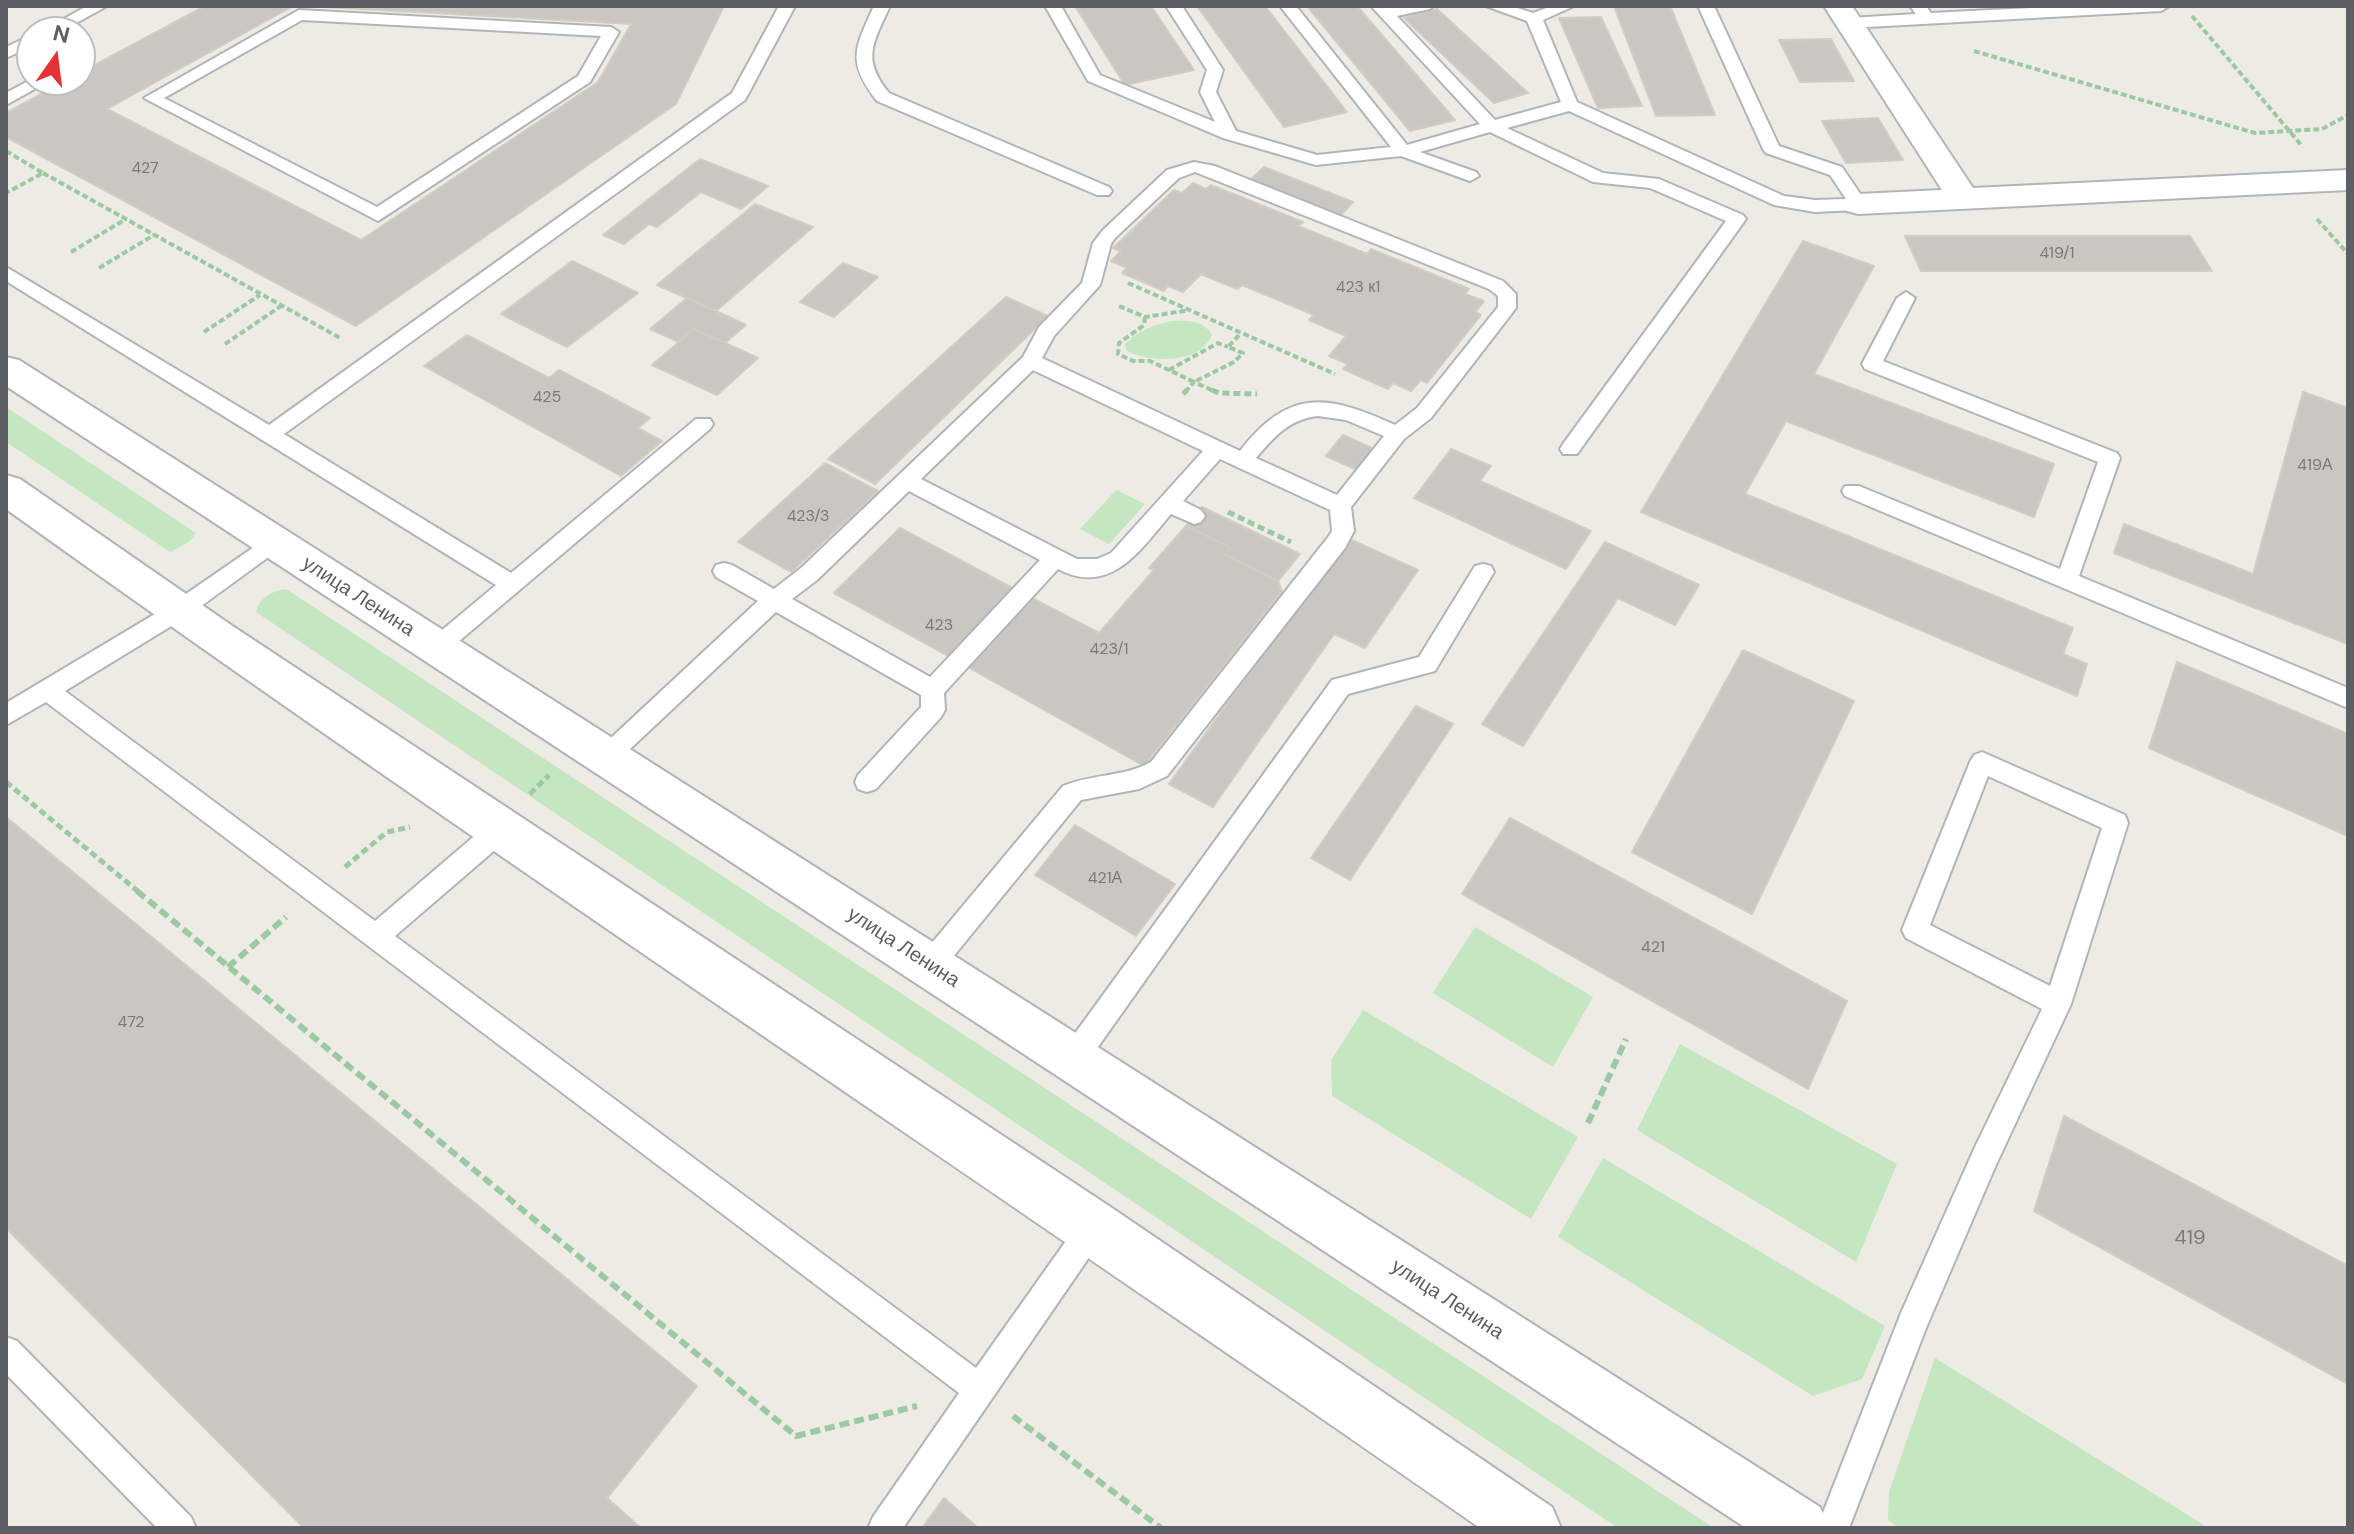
<!DOCTYPE html>
<meta charset="utf-8">
<style>
body{margin:0}
#map{position:relative;width:2354px;height:1534px;overflow:hidden;background:#eeebe4;font-family:"DM Sans",sans-serif}
canvas{display:block}
.frame{position:absolute;inset:0;border:8px solid #5c6064;pointer-events:none}
.north{position:absolute;left:16px;top:16px;width:80px;height:80px;box-sizing:border-box;background:#fff;border:2px solid #bebfc1;border-radius:50%;rotate:14deg;font-size:22px;font-weight:700;line-height:32px;text-align:center;color:#5c6064}
.north::after{content:'';display:block;margin:auto;width:28px;height:36px;background:#e73234;clip-path:polygon(50% 0,100% 100%,50% 72%,0 100%)}
</style>
<div id="map">
<canvas width="2354" height="1534"></canvas>
<div class="frame"></div>
<div class="north">N</div>
</div>
<script>
const context = document.querySelector('canvas').getContext('2d');
context.lineJoin = 'round';
function fill(path, color) { context.fillStyle = color; context.fill(path, 'evenodd'); }
function stroke(path, color, width, dash) { context.strokeStyle = color; context.lineWidth = width; context.lineCap = dash ? 'butt' : 'round'; context.setLineDash(dash || []); context.stroke(path); }
function write(font, color, halo, rows, align = 'center') {
  context.font = font + ' "DM Sans",sans-serif'; context.lineWidth = 6; context.setLineDash([]); context.textBaseline = 'middle'; context.strokeStyle = halo; context.fillStyle = color; for (const [text, x, y, turn = 0] of rows) {
    context.save(); context.translate(x, y); context.rotate((+turn || 0) * Math.PI / 180); context.textAlign = isNaN(turn) ? turn : align; if (halo) context.strokeText(text, 0, 0); context.fillText(text, 0, 0); context.restore();
  }
}
const green = new Path2D(`
 M1172 321C1188 321 1203 319 1212 335 1200 364 1151 363 1127 351L1125 344C1139 330 1154 325 1172 321Z
 M6 407 196 533 190 541 170 552 6 442Z
 M1116 490 1145 504 1109 544 1080 529Z
 M286 589 1714 1528H1618L256 612C260 597 272 591 286 589Z
 M1475 927 1593 997 1553 1067 1433 993Z
 M1363 1010 1578 1137 1531 1219 1332 1096 1331 1061Z
 M1680 1044 1897 1164 1856 1262 1637 1130Z
 M1603 1158 1885 1326 1862 1379 1813 1396 1558 1237Z
 M1935 1358 2209 1528H1900L1888 1520 1889 1492Z`);
const building = new Path2D(`
 M205 6H293L107 109 361 240 598 82 631 24 308 6H724L676 104 356 326 6 137V113L67 80H80V73Z
 M1075 6H1151L1194 70 1125 85Z
 M1197 6H1265L1347 112 1284 127Z
 M1307 6H1357L1455 120 1410 131Z
 M1614 6H1670L1715 115 1656 116Z
 M1437 9 1528 93 1494 103 1404 18Z
 M1601 17 1642 106 1598 108 1559 18Z
 M1831 39 1854 81 1800 82 1779 40Z
 M1878 118 1903 160 1846 163 1822 121Z
 M700 159 768 186 741 209 701 192 657 227 649 224 624 244 603 235Z
 M1264 167 1353 202 1340 216 1250 180Z
 M1193 183 1206 189 1211 185 1303 222 1298 226 1367 254 1371 249 1469 289 1465 294 1484 301 1475 312 1481 315 1427 383 1421 380 1411 391 1393 383 1388 389 1343 369 1348 364 1329 356 1346 336 1309 320 1314 315 1242 285 1237 289 1201 274 1183 292 1168 286 1164 291 1122 273 1127 268 1111 261 1121 251 1113 248 1174 190 1182 193Z
 M755 204 813 227 716 311 657 285Z
 M1905 236H2190L2212 271H1921Z
 M1803 241 1874 266 1814 374 2054 464 2034 517 1786 421 1745 494 2073 628 2063 654 2087 664 2077 696 1641 512Z
 M572 261 638 293 567 347 501 314Z
 M843 263 878 277 834 317 800 302Z
 M1006 297 1048 316 875 484 828 459Z
 M687 298 716 311 746 325 725 343 694 329 679 342 650 329Z
 M694 329 725 343 758 358 717 395 652 365Z
 M467 335 549 378 559 370 650 418 638 428 662 441 621 476 424 366Z
 M2303 392 2348 408V644L2114 553 2124 524 2253 574Z
 M1343 435 1374 449 1357 470 1326 456Z
 M1451 449 1491 466 1480 481 1591 531 1566 569 1414 498Z
 M825 463 878 491 791 572 738 542Z
 M1202 507 1300 554 1278 581 1225 555 1231 548 1186 526Z
 M1186 526 1231 548 1225 555 1278 581 1282 591 1144 766 966 666 1030 597 1099 633 1154 570 1149 568Z
 M900 528 1018 591 954 659 834 593Z
 M1347 538 1418 570 1365 648 1334 634 1213 807 1169 784Z
 M1605 542 1699 585 1675 625 1618 598 1523 746 1482 724Z
 M1743 650 1854 701 1752 914 1632 852Z
 M2177 662 2348 734V836L2149 748Z
 M1416 706 1453 724 1350 880 1311 858Z
 M6 817 697 1386 607 1498 641 1528H304L6 1228Z
 M1510 818 1847 1001 1808 1089 1462 894Z
 M1075 825 1175 884 1136 936 1035 875Z
 M2064 1116 2348 1266V1384L2034 1211Z
 M944 1498 978 1528H922Z`);
const pathFar2 = new Path2D(`
 M2192 16 2302 146
 M1974 51 2255 133 2322 129 2348 115
 M6 151 43 173 6 193
 M43 173 342 339
 M2317 219 2348 254
 M71 252 126 219
 M99 268 154 235
 M1128 283 1335 374
 M1119 306 1145 317 1190 310
 M1145 317 1144 325 1119 343 1118 354 1133 361H1150L1194 382 1234 362 1243 353 1228 347 1241 333
 M204 332 260 295
 M225 344 281 306
 M1169 370 1218 343 1228 347
 M1185 392 1194 382 1216 392`);
const pathFar1 = new Path2D(`
 M1212 390 1219 393 1257 394
 M1183 394 1187 390
 M1228 512 1291 542
 M6 782 140 893
 M530 794 549 775
 M345 867 387 832 410 827`);
const path = new Path2D(`
 M137 891 796 1436 917 1406
 M228 967 286 917
 M1588 1123 1626 1039
 M1013 1416 1161 1528`);
const service = new Path2D(`
 M87 6H107L60 32H40Z
 M779 6H795L745 100 284 434 511 573 696 419H710L713 424 710 429 445 653 437 656 429 653 426 647 429 641 496 585 6 281V267L269 425 732 93Z
 M874 6H890C873 43 861 59 889 93L1109 187 1112 191 1109 195H1097L877 101C846 61 855 48 874 6Z
 M1045 6H1061L1100 75 1215 122 1200 92 1207 70 1166 6H1182L1223 70 1216 92 1236 131 1317 155 1391 147 1280 6H1296L1407 145 1480 124 1371 6H1433L1430 9 1397 16 1495 120 1561 102 1527 21 1486 6H1511L1533 13 1552 6H1574L1543 20 1577 102 1784 196 1815 200 1846 199 1830 175 1766 153 1763 149 1698 6H1714L1779 146 1842 167 1867 204 1858 210 1815 212 1774 205 1569 111 1507 128 1603 173 1659 179 1743 215 1746 219 1577 454H1563L1560 449 1563 444 1726 221 1650 188 1593 182 1490 132 1420 152 1476 172 1479 176 1470 181 1401 156 1316 165 1223 138 1088 81Z
 M1910 6H1926L1931 13 2070 6H2169L2161 11 1849 28 1841 23 1849 18 1916 14Z
 M299 10 611 27 619 32 590 82 378 221 144 98ZM302 20 601 36 578 76 377 207 164 98Z
 M32 35V46L6 58V47Z
 M32 79 51 80 6 105V93Z
 M1194 162 1215 166 1503 281 1516 294V308L1431 418 1404 439 1351 507 1354 531 1345 548 1167 776 1139 789 1081 800 939 974 930 977 921 974 917 965 921 956 1063 786C1091 774 1125 777 1151 762L1329 536 1332 531 1330 510 1220 459 1183 501 1201 510 1205 516 1201 522 1194 524 1171 514C1141 549 1111 597 1058 569L944 693 945 710 941 717 876 789 867 792 858 789 855 782 858 775 921 707V695L776 612 614 764 606 767 598 764 594 757 598 750 758 601 716 577 713 571 716 565 724 563 732 565 774 589 801 568 1023 357 1039 327 1082 283 1093 243 1103 230 1167 170ZM1195 172 1489 289 1498 296V307L1417 408 1395 425C1327 394 1289 388 1240 451L1042 358 1054 336 1100 285 1111 244 1115 238 1179 178ZM1033 370 1203 451 1111 553 1097 559H1077L921 479ZM1318 416 1346 420 1384 436 1337 495 1256 458C1274 437 1289 419 1318 416ZM909 491 1040 560 930 677 792 599 817 580Z
 M1906 292 1915 298 1883 361 2117 453 2120 458 2079 576 2348 688V708L1845 496 1842 491 1845 486H1859L2060 569 2098 462 1865 369 1862 364 1897 298Z
 M273 534 281 536 284 542 281 548 186 617 65 691 375 921 492 821 501 818 510 821 513 829 510 837 395 936 976 1368 1083 1217 1093 1212 1103 1217 1108 1227 1103 1237 903 1528H868L873 1517 959 1393 46 702 6 725V703L170 605Z
 M1483 564 1491 566 1494 572 1435 671 1348 694 1083 1068 1073 1072 1063 1068 1059 1059 1063 1050 1332 680 1419 657 1475 566Z
 M1982 752 2125 815 2128 823 2071 1004 1995 1167 1926 1328 1849 1528H1817L1901 1313 1975 1147 2042 1009 1906 938 1902 930 1970 762 1974 755ZM1988 776 2102 828 2050 986 1930 925Z
 M6 1337 17 1341 191 1517 196 1528H157L6 1374Z`);
const minor = new Path2D(`
 M1824 6H1852L1973 188 2348 170V190L1858 214 1847 211 1842 204 1847 197 1858 194 1942 190Z`);
const secondary = new Path2D(`
 M6 357 19 360 1820 1507 1829 1528H1746L6 386Z
 M6 475 20 479 231 625 1112 1208 1552 1507 1561 1528H1480C990 1187 491 856 6 509Z`);
const numberNames = [
 ["427",145,169],
 ["419/1",2057,254],
 ["423 к1",1358,288],
 ["425",547,398],
 ["419А",2315,466],
 ["423/3",808,517],
 ["423",939,626],
 ["423/1",1109,650],
 ["421А",1105,879],
 ["421",1653,948],
 ["472",131,1023]
];
const streetNames = [
 ["улица Ленина",358,597,33],
 ["улица Ленина",903,948,33],
 ["улица Ленина",1447,1300,33]
];
const nearNumbernames = [
 ["419",2190,1239]
];
fill(green, '#c4e6c1');
fill(building, '#cac6c1');
stroke(building, '#d3ccc2', 2);
stroke(service, '#b1b5b9', 4);
stroke(minor, '#b1b5b9', 4);
stroke(secondary, '#b0b4b9', 4);
stroke(pathFar2, '#9bc9a4', 4, [6, 3]);
stroke(pathFar1, '#9bc9a4', 5, [7, 4]);
stroke(path, '#9bc9a4', 6, [10, 5]);
fill(service, '#fff');
fill(minor, '#fff');
fill(secondary, '#fff');
write('16px', '#787a7b', null, numberNames);
write('20px', '#5c6064', '#fff', streetNames);
write('20px', '#787a7b', null, nearNumbernames);
</script>
